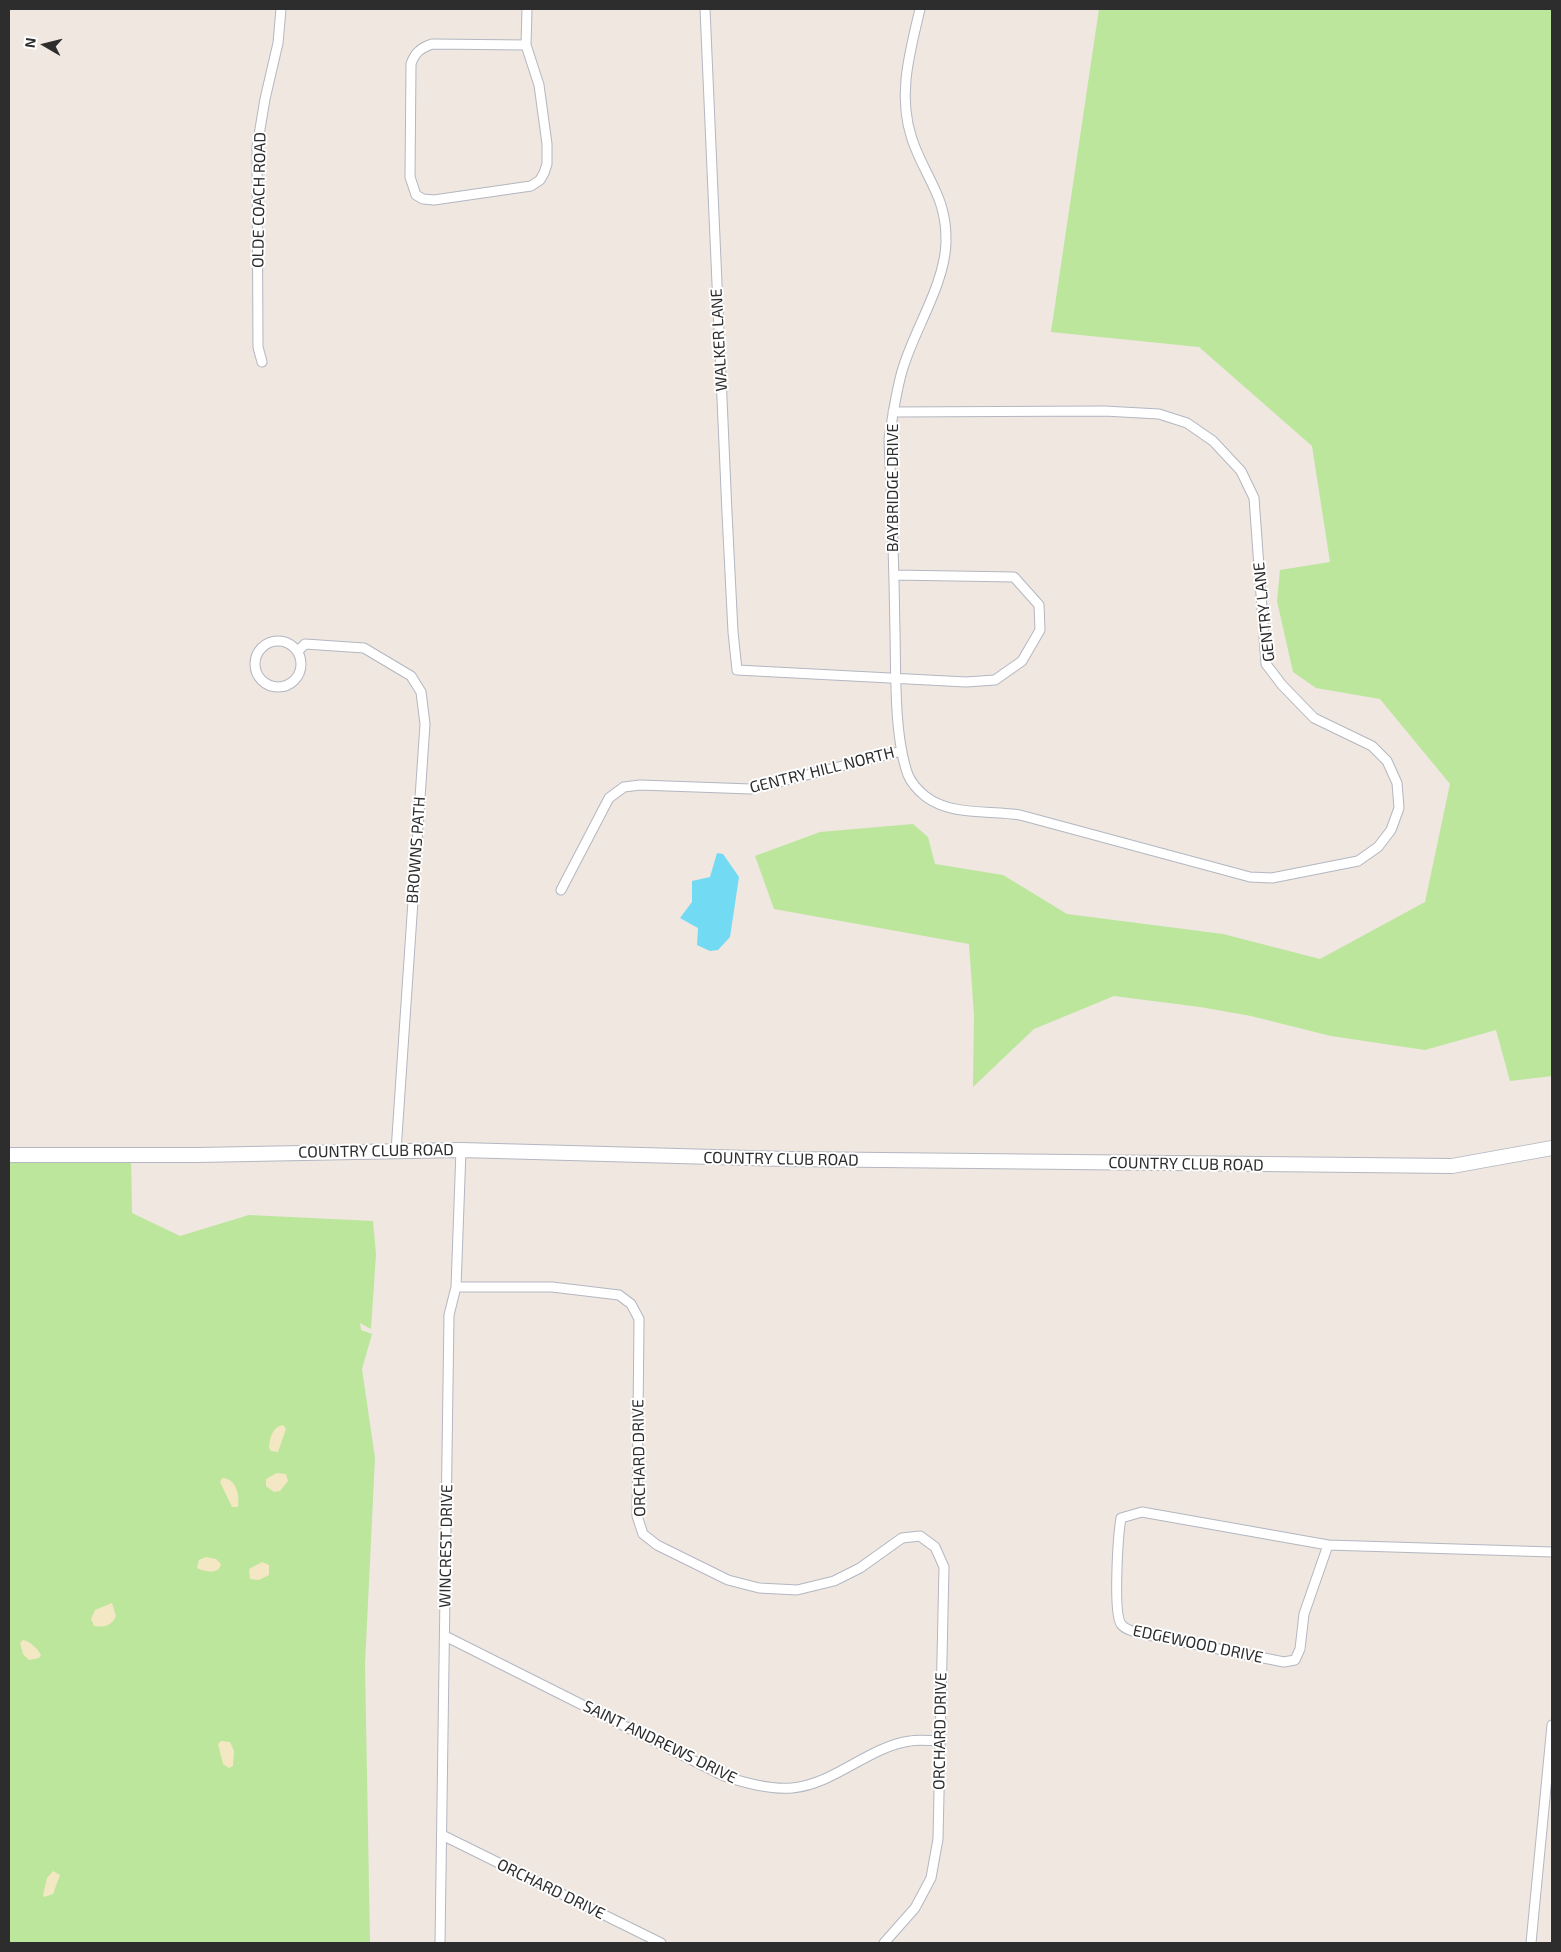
<!DOCTYPE html>
<style>
body{margin:0}
#map{position:relative;width:1561px;height:1952px;overflow:hidden;background:#efe7e0;font-family:"Exo 2",sans-serif}
canvas{display:block}
.frame{position:absolute;inset:0;border:10px solid #2d2d2d;pointer-events:none}
.north{position:absolute;left:20px;top:20px;width:50px;height:50px;-webkit-text-stroke:4px #fff;paint-order:stroke;rotate:278deg;font-size:14px;font-weight:700;line-height:20px;text-align:center;color:#2d2d2d}
.north::after{content:'';display:block;margin:auto;width:18px;height:22px;background:#2d2d2d;clip-path:polygon(50% 0,100% 100%,50% 72%,0 100%)}
</style>
<div id="map">
<canvas width="1561" height="1952"></canvas>
<div class="frame"></div>
<div class="north">N</div>
</div>
<script>
const context = document.querySelector('canvas').getContext('2d');
context.lineJoin = 'round';
function fill(path, color) { context.fillStyle = color; context.fill(path, 'evenodd'); }
function stroke(path, color, width, dash) { context.strokeStyle = color; context.lineWidth = width; context.lineCap = dash ? 'butt' : 'round'; context.setLineDash(dash || []); context.stroke(path); }
function write(font, color, halo, rows, align = 'center') {
  context.font = font + ' "Exo 2",sans-serif'; context.lineWidth = 4; context.setLineDash([]); context.textBaseline = 'middle'; context.strokeStyle = halo; context.fillStyle = color; for (const [text, x, y, turn = 0] of rows) {
    context.save(); context.translate(x, y); context.rotate((+turn || 0) * Math.PI / 180); context.textAlign = isNaN(turn) ? turn : align; if (halo) context.strokeText(text, 0, 0); context.fillText(text, 0, 0); context.restore();
  }
}
const green = new Path2D(`
 M1099 9H1552V1076L1510 1081 1496 1030 1425 1050 1331 1036 1251 1016 1200 1007 1114 996 1034 1029 973 1087 974 1015 969 944 774 909 755 856 820 832 913 824 928 837 935 864 1003 875 1067 914 1223 934 1320 959 1425 902 1450 784 1380 699 1316 688 1293 672 1277 601 1280 570 1330 562 1312 446 1199 347 1051 332Z
 M9 1155H131L132 1213 180 1236 249 1215 373 1221 376 1254 371 1329 360 1323 361 1330 372 1334 362 1369 375 1458 365 1664 370 1943H9Z`);
const sand = new Path2D(`
 M283 1425 286 1429 278 1452 271 1451 269 1448C270 1438 272 1427 283 1425Z
 M277 1473 286 1474 288 1481 280 1491 274 1492 266 1486V1479Z
 M222 1478C236 1478 240 1495 238 1507H232L220 1482Z
 M206 1557 216 1559 221 1564C219 1575 205 1572 197 1568L199 1560Z
 M262 1562 269 1565V1575L259 1580 250 1579 249 1569Z
 M112 1603 116 1616C112 1625 105 1628 94 1626L91 1619 95 1610Z
 M23 1640C30 1641 38 1649 41 1655L39 1658 29 1660 23 1654 20 1643Z
 M221 1741 230 1742 234 1751 233 1766 229 1768 223 1764 218 1744Z
 M53 1871 60 1875 53 1894 44 1897 43 1895 47 1878Z`);
const water = new Path2D(`
 M717 853 723 854 739 877 730 937 718 950 710 951 697 945 698 928 680 918 692 902V881L710 877Z`);
const street = new Path2D(`
 M705 9 727 513 733 632 737 670 966 682 995 680 1022 661 1040 630 1039 605 1014 577 894 575
 M526 45 432 44C421 48 415 52 411 64L410 177 416 195 423 199 434 200 531 186 540 180 544 173 547 164V144L539 85 526 45 527 9
 M262 362 258 347 257 147 265 99 278 43 281 9
 M893 412 1104 411 1159 414 1187 423 1213 441 1241 471 1254 498 1266 664 1282 685 1314 718 1372 746 1387 761 1397 783 1399 808 1391 830 1378 847 1358 861 1272 878 1250 877 1020 815C989 810 950 816 925 796 919 791 911 782 908 775 894 736 896 674 895 632 894 568 892 503 889 439 893 415 896 390 903 368 915 328 945 284 946 242 947 196 925 178 912 139 897 95 910 52 920 9
 M255 664a23 23 0 1 1 46 0a23 23 0 1 1-46 0Z
 M298 651 305 644 364 648 411 676 421 692 425 724 396 1151
 M561 890 609 798 624 787 640 785 751 789 902 751
 M456 1287H552L619 1295 631 1304 639 1319 637 1516 643 1534 657 1545 728 1580 759 1588 797 1590 834 1581 860 1568 902 1538 920 1536 935 1547 944 1567 938 1839 931 1878 915 1908 884 1943
 M1142 1512 1328 1545 1304 1614 1300 1649 1295 1660 1284 1662 1138 1633C1132 1631 1124 1629 1121 1624 1113 1613 1118 1535 1121 1518Z
 M1328 1545 1552 1552
 M445 1636 724 1776C745 1783 770 1790 792 1788 835 1784 868 1747 910 1741 919 1739 931 1741 940 1741
 M442 1835 661 1943
 M440 1943 449 1315 456 1287 461 1150
 M1531 1943 1552 1725`);
const secondary = new Path2D(`
 M9 1155H197L461 1150 786 1159 1452 1166 1552 1148`);
const streetNames = [
 ["OLDE COACH ROAD",259,200,-89],
 ["WALKER LANE",719,340,-93],
 ["BAYBRIDGE DRIVE",893,488,-90],
 ["GENTRY LANE",1264,612,-96],
 ["GENTRY HILL NORTH",822,770,-14],
 ["BROWNS PATH",416,850,-86],
 ["COUNTRY CLUB ROAD",376,1151,-1],
 ["COUNTRY CLUB ROAD",781,1159,1],
 ["COUNTRY CLUB ROAD",1186,1164,1],
 ["ORCHARD DRIVE",639,1458,-91],
 ["WINCREST DRIVE",446,1546,-89],
 ["EDGEWOOD DRIVE",1198,1644,12],
 ["ORCHARD DRIVE",940,1731,-89],
 ["SAINT ANDREWS DRIVE",660,1742,26],
 ["ORCHARD DRIVE",551,1889,26]
];
fill(green, '#bbe69c');
fill(sand, '#f3e8c3');
fill(water, '#72daf2');
stroke(street, '#b3b7c1', 11);
stroke(secondary, '#b3b7c1', 16);
stroke(street, '#fff', 9);
stroke(secondary, '#fff', 14);
write('16px', '#2d2d2d', '#fff', streetNames);
</script>
